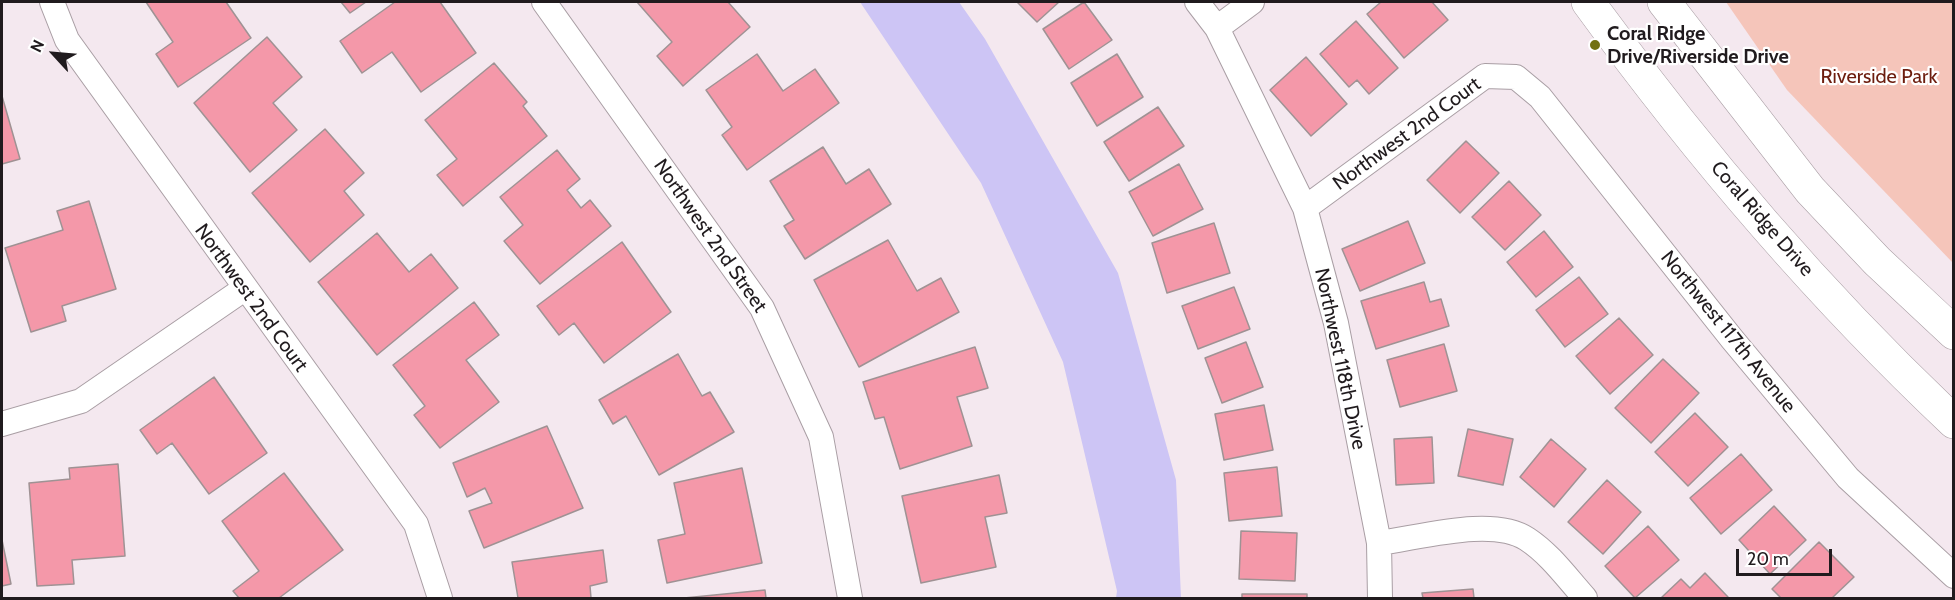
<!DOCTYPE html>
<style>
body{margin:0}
#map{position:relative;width:1955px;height:600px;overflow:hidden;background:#f4e8ef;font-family:Cabin,sans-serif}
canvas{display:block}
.frame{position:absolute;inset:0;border:3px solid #201b1e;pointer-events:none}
.north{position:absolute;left:24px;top:24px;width:60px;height:60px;-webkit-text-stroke:4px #fff;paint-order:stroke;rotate:296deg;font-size:16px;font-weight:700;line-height:24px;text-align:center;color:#201b1e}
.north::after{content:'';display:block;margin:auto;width:21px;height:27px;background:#201b1e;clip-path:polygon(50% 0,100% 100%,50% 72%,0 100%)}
.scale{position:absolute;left:1736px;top:549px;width:96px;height:27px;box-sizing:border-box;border:3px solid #201b1e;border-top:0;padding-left:8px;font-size:18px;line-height:21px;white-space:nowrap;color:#201b1e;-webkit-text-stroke:4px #fff;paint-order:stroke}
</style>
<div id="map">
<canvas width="1955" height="600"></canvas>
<div class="frame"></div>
<div class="north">N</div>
<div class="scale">20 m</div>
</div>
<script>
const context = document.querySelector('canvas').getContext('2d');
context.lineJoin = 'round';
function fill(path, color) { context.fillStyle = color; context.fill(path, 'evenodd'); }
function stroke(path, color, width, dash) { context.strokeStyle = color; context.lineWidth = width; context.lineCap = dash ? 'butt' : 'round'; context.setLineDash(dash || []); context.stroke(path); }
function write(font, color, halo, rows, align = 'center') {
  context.font = font + ' Cabin,sans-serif'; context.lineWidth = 4.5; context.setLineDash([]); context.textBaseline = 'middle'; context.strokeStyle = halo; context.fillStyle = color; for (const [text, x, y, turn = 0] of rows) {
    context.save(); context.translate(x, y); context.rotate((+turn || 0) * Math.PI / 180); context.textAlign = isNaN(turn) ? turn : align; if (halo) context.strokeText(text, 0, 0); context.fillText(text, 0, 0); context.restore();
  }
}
const green = new Path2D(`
 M1726 2H1953V263L1787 90Z`);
const water = new Path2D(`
 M860 2H959L985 39 1118 273 1176 480 1181 598H1116L1117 591 1063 362 981 183Z`);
const building = new Path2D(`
 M146 2H226L251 38 178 87 156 54 173 42Z
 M341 2H366L350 13Z
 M395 2H440L476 53 421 92 392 52 362 73 340 41Z
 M637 2H728L750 27 683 86 657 56 672 42Z
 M1017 2H1059L1037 22Z
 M1084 2 1112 40 1069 69 1043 29Z
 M1381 2H1432L1448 20 1404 58 1367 14Z
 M1356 21 1398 68 1369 94 1357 80 1349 87 1320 54Z
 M267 37 302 77 273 103 297 130 250 172 194 103Z
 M757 54 783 91 815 69 839 103 747 170 722 135 732 127 706 90Z
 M1117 54 1143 97 1097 126 1071 83Z
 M1306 57 1347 104 1311 136 1270 90Z
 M494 63 527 102 523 106 547 136 463 206 437 175 457 159 425 120Z
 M2 96 20 159 2 164Z
 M1158 107 1184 146 1129 181 1104 142Z
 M325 129 364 173 344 191 364 215 310 262 252 193Z
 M1466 141 1499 173 1460 213 1427 180Z
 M823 147 846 184 869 169 891 204 805 259 784 226 794 220 770 181Z
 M557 150 580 179 567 190 581 208 590 200 611 226 540 284 504 241 523 225 500 197Z
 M1179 164 1203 209 1153 236 1129 192Z
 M1509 181 1541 215 1505 250 1472 217Z
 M89 201 116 289 62 306 66 321 31 332 5 248 63 230 57 211Z
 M1408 221 1425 263 1360 291 1342 249Z
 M1214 223 1230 273 1167 293 1152 243Z
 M1544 231 1573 267 1536 297 1507 262Z
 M377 233 409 272 431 254 458 288 377 355 318 282Z
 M888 240 917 291 941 278 959 312 859 367 814 280Z
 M622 242 671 312 604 363 574 323 559 335 537 306Z
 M1579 277 1608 314 1565 347 1536 310Z
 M1424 282 1430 302 1441 299 1449 326 1376 349 1361 301Z
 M1234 287 1250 329 1198 349 1182 306Z
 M474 302 499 335 466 360 499 402 440 448 414 415 425 406 393 365Z
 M1619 318 1653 355 1610 394 1576 356Z
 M1246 342 1263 387 1222 403 1205 358Z
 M1444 344 1457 391 1400 407 1387 360Z
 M975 347 988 388 957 397 972 446 900 469 884 417 875 419 863 382Z
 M678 354 702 396 710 392 734 432 659 475 626 416 613 424 599 400Z
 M1663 359 1699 393 1651 443 1615 408Z
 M214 377 267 453 209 494 172 443 157 454 140 430Z
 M1264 405 1273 450 1224 460 1215 414Z
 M1695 413 1728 447 1688 486 1655 452Z
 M547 426 583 508 484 548 469 511 492 503 485 488 467 497 453 463Z
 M1468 429 1513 439 1503 485 1458 476Z
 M1432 437 1434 483 1396 485 1394 439Z
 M1551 439 1586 469 1554 507 1520 477Z
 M1741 454 1772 490 1721 534 1690 498Z
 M118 464 125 556 72 560 74 584 37 586 29 483 70 479 69 468Z
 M1277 467 1282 516 1229 521 1224 473Z
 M742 468 762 563 667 583 658 540 685 534 674 483Z
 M284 473 343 550 279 598H239L233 591 259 571 222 521Z
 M999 475 1007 513 985 517 996 567 921 583 902 496Z
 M1607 480 1641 512 1603 554 1568 522Z
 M1774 506 1806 540 1770 574 1739 540Z
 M1648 526 1679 560 1635 598 1605 566Z
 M1241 531 1297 533 1295 581 1239 579Z
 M2 540 11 584 2 586Z
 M1819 542 1854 577 1832 598H1781L1772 589Z
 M603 550 607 582 590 586 591 598H518L512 562Z
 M1705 573 1728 597 1726 598H1661L1681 579 1690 588Z
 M1473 589 1474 598H1423L1422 593Z
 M765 590 766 598H684Z
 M1242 594H1307V598H1242Z`);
const street = new Path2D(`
 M52 2 67 40 416 524 440 598
 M544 2 762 308 821 437 850 598
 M1197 2 1217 28 1305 208 1336 323 1379 543 1380 598
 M1217 28 1252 2
 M1305 208 1485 76 1516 77 1540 97 1732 339 1848 478 1954 576
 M2 424 81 401 244 289
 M1379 543C1419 538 1492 516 1527 539 1550 554 1567 578 1585 598`);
const secondary = new Path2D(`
 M1588 2C1697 152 1818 294 1954 422
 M1664 2 1810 190 1877 261 1954 333`);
const markers = [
 [1595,45,6,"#727012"]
];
const poiNames = [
 ["Coral Ridge",1607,34],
 ["Drive/Riverside Drive",1607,57]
];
const parkNames = [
 ["Riverside Park",1879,77]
];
const streetNames = [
 ["Northwest 2nd Court",1407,134,-36],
 ["Coral Ridge Drive",1762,219,49],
 ["Northwest 2nd Street",710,236,55],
 ["Northwest 2nd Court",251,298,54],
 ["Northwest 117th Avenue",1728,332,51],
 ["Northwest 118th Drive",1340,359,78]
];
fill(green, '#f5c5ba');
fill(water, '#cdc5f5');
fill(building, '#f498a9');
stroke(building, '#9f9294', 1.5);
stroke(street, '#a99ea4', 26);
stroke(secondary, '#a99ea4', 34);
stroke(street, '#fff', 24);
stroke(secondary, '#fff', 33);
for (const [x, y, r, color] of markers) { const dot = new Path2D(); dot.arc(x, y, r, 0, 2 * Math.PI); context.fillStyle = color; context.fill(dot); stroke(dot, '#fff', 2); }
write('bold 20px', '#201b1e', '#fff', poiNames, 'left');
write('20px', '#6d1e0f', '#fff', parkNames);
write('20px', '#201b1e', '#fff', streetNames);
</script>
